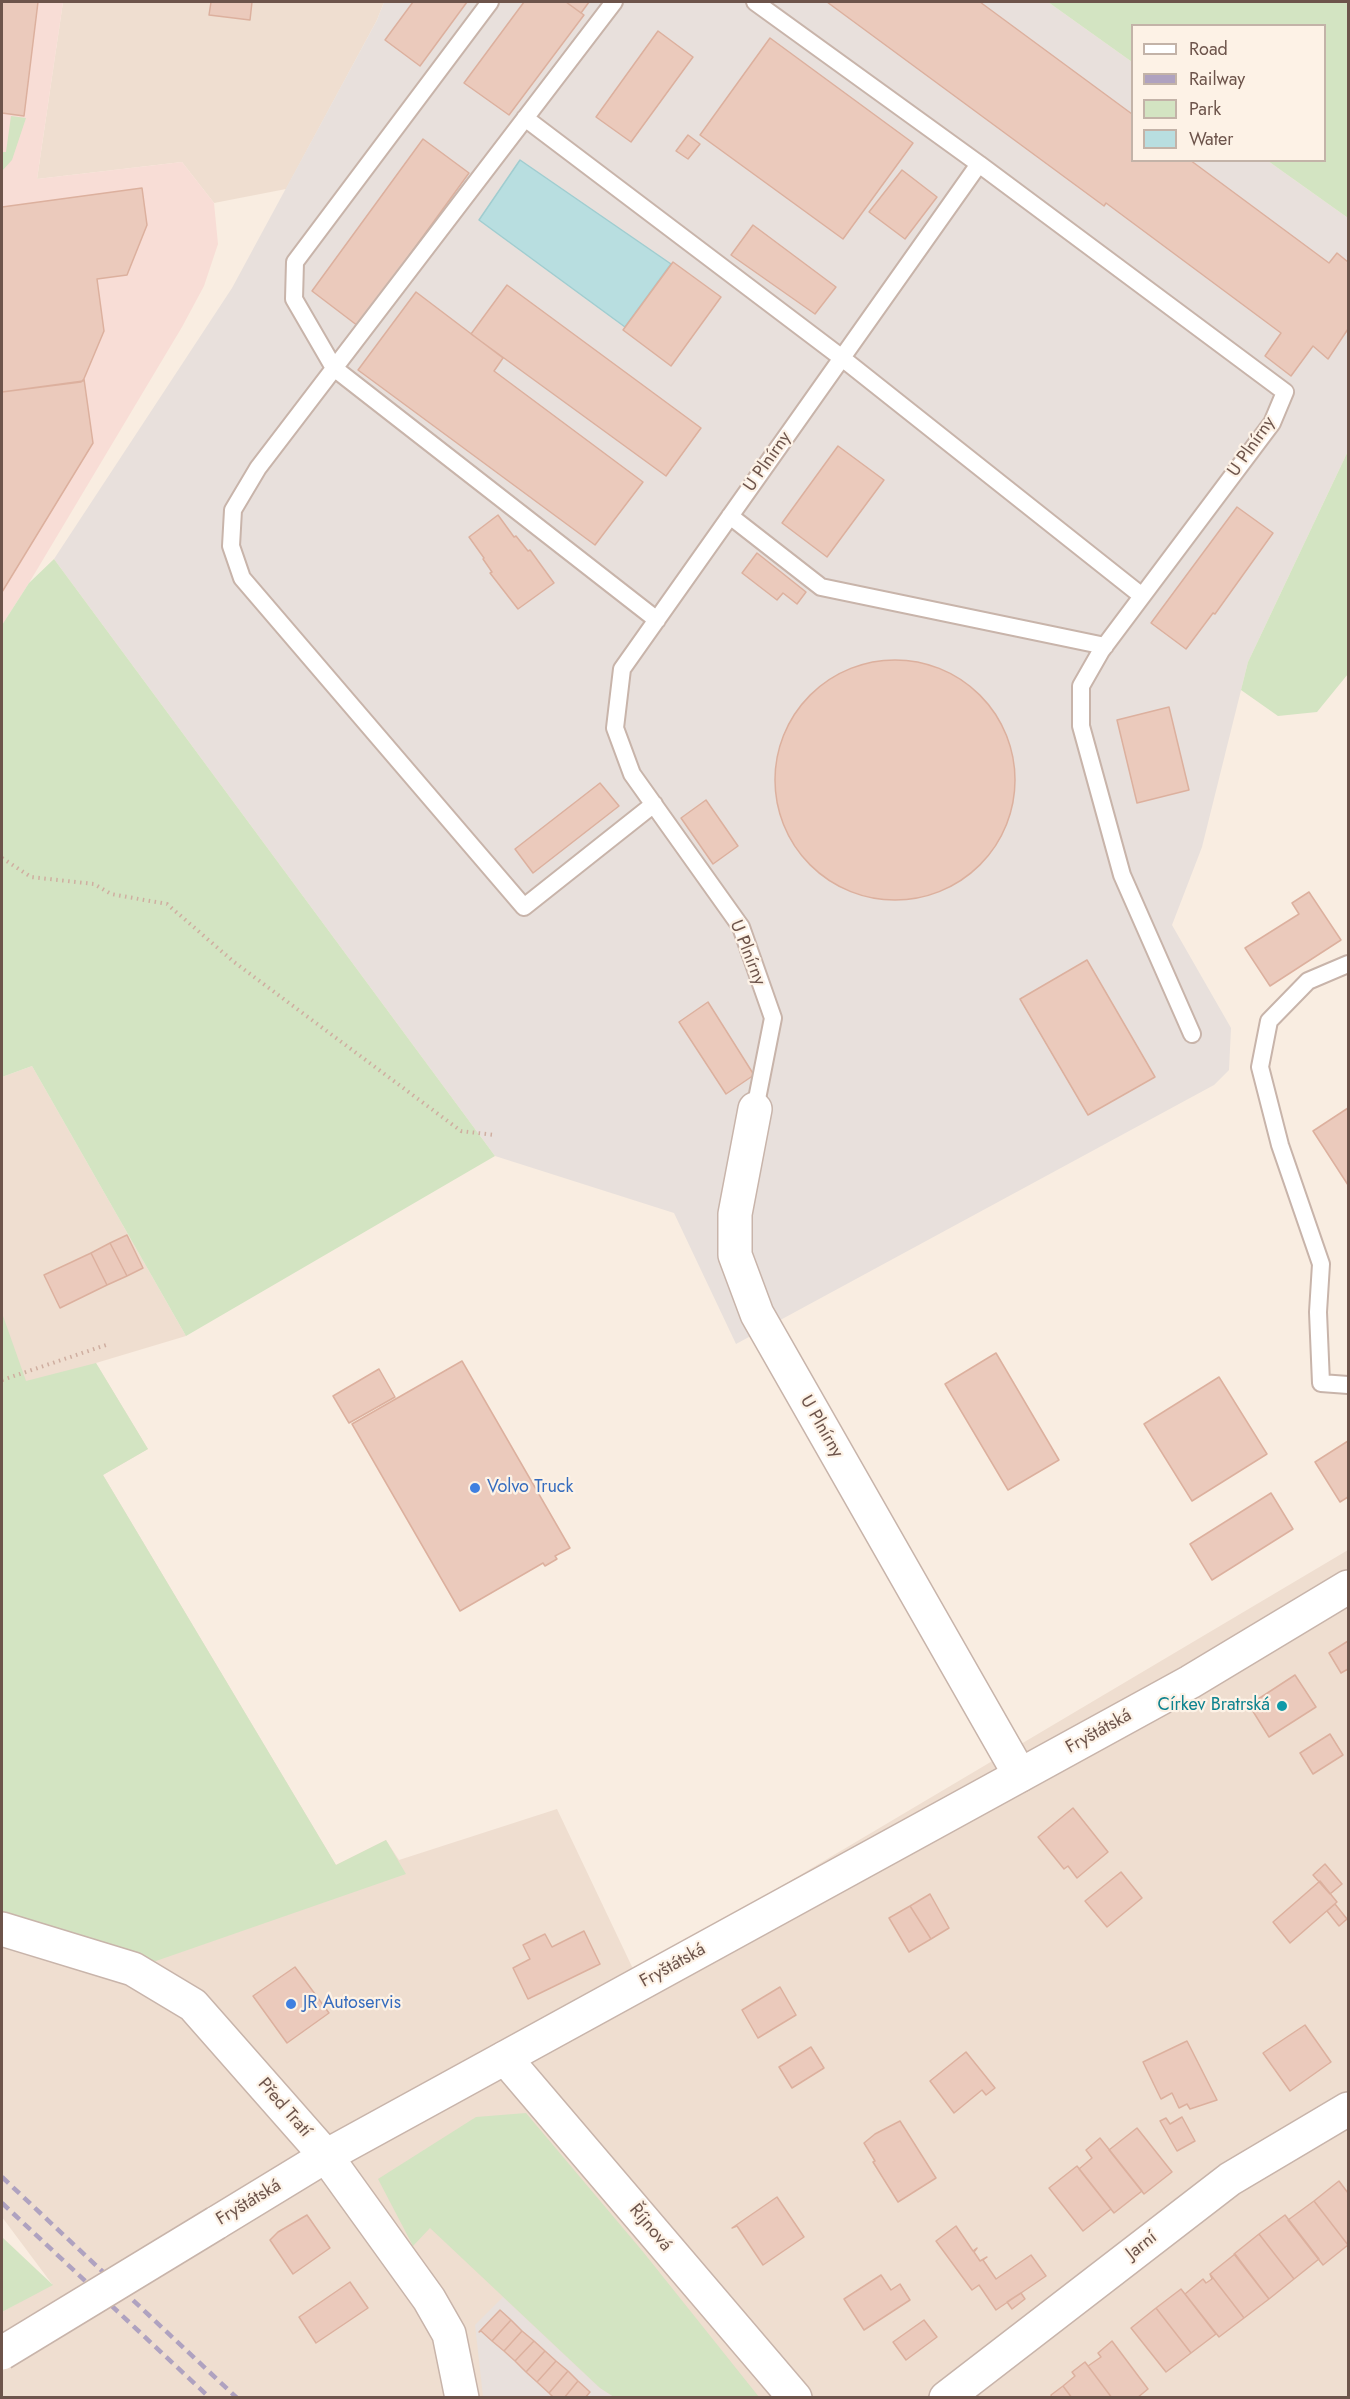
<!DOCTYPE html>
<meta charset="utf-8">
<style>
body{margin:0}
#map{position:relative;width:1350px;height:2399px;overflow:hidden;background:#f9ede1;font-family:Jost,sans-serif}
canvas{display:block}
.frame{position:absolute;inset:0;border:3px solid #6d544b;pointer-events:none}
.legend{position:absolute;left:1131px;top:24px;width:195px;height:138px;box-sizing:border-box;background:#fdf2e6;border:2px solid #c3b3a8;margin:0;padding:8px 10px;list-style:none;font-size:18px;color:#6d544b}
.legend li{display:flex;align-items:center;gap:12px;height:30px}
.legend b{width:30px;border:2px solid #c3b3a8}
</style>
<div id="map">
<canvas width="1350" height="2399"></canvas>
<div class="frame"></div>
<ul class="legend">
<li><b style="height:8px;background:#fff"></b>Road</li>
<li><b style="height:8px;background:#afa2c0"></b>Railway</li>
<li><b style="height:16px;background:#d3e4c2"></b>Park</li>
<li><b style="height:16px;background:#b8dee0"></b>Water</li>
</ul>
</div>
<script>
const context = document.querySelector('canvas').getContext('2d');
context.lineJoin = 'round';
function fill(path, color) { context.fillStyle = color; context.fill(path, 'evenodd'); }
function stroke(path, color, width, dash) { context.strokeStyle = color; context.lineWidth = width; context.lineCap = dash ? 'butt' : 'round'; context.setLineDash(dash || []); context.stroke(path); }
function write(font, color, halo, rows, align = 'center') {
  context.font = font + ' Jost,sans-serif'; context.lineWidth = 4.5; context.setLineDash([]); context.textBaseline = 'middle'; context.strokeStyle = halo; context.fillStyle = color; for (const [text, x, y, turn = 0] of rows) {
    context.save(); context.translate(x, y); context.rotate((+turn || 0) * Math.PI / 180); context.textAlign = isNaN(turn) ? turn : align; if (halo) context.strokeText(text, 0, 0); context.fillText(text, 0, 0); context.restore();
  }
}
const residential = new Path2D(`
 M63 2H384L377 20 286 189 214 203 182 162 37 179Z
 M32 1066 186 1336 96 1363 148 1449 103 1475 336 1865 386 1840 399 1860 557 1809 635 1973 1348 1550V2397H2V2312L52 2284 2 2217V1077Z`);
const commercial = new Path2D(`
 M2 2H63L37 179 182 162 214 203 218 244 204 286 182 327 29 583 2 625Z`);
const industrial = new Path2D(`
 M384 2H1048L1132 62V160L1268 161 1348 218V451L1248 662 1202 847 1172 925 1231 1028 1229 1070 1214 1085 736 1344 674 1213 495 1156 54 559 232 288 377 20Z
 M503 2297 600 2388 614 2397H483L475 2325Z`);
const green = new Path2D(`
 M1048 2H1348V218L1268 161 1324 160V26H1132V62Z
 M11 116 26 118 12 160 2 171V152H6Z
 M1348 451V674L1317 712 1278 716 1241 690 1248 662Z
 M54 559 495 1156 186 1336 32 1066 2 1077V625L29 583Z
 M2 1313 26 1381 96 1363 148 1449 103 1475 336 1865 386 1840 406 1874 133 1969 2 1929Z
 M526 2113 644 2253 759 2397H614L600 2388 430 2228 413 2246 378 2179 476 2117Z
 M2 2237 53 2285 2 2312Z`);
const water = new Path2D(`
 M520 160 671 264 625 327 479 220Z`);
const building = new Path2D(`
 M2 2H38L24 116 2 113Z
 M211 2H252L250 20 209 15Z
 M413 2H467L420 66 385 40Z
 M524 2H566L584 15 509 115 464 83Z
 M566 2H589L581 13Z
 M827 2H980L1132 114V160H1190L1329 263 1337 253 1348 262V329L1328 359 1313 346 1291 376 1265 356 1281 333 1106 203 1104 206Z
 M658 31 693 57 631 142 596 117Z
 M770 38 913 143 843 239 700 135Z
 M688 135 700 144 688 159 676 151Z
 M423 139 469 173 358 326 312 291Z
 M902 170 937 197 905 239 869 212Z
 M142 188 147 225 127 275 97 279 104 331 83 381 2 392V207Z
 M753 225 836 287 815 314 731 255Z
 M673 262 721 297 671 366 623 330Z
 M507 285 701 428 666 476 471 334Z
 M416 292 503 358 494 371 643 482 595 545 358 370Z
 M84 379 93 443 2 592V392L81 382Z
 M838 446 884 480 827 557 782 523Z
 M1237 507 1273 533 1215 614 1213 613 1186 649 1151 623Z
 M498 515 514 537 516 536 528 551 530 550 554 583 518 609 490 573 492 572 483 559 484 558 469 537Z
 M757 553 806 592 797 604 783 593 777 600 742 573Z
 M775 780a120 120 0 1 1 240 0a120 120 0 1 1-240 0Z
 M1169 707 1189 790 1137 803 1117 720Z
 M600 783 619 806 533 873 515 849Z
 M706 800 738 846 713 864 681 818Z
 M1309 892 1341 940 1270 986 1245 948 1299 914 1292 903Z
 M1087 960 1155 1077 1088 1115 1020 999Z
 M708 1002 754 1075 726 1094 679 1022Z
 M1348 1108V1185L1313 1131Z
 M127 1235 143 1268 127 1276 110 1243Z
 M110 1243 127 1276 107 1285 91 1253Z
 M91 1253 107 1285 60 1308 44 1275Z
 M996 1353 1059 1460 1008 1490 945 1384Z
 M462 1361 570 1548 555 1556 557 1559 545 1566 543 1563 460 1611 352 1424Z
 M379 1369 395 1397 349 1423 333 1396Z
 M1219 1377 1267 1454 1192 1501 1144 1424Z
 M1348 1441V1497L1340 1502 1315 1462Z
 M1271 1493 1293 1529 1212 1580 1190 1544Z
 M1348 1641V1669L1341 1673 1329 1653Z
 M1295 1675 1316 1707 1269 1737 1249 1705Z
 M1330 1734 1343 1755 1313 1774 1300 1753Z
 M1073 1808 1108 1852 1077 1878 1068 1866 1064 1869 1038 1837Z
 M1325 1864 1342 1884 1330 1894 1313 1875Z
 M1121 1872 1142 1898 1107 1927 1085 1901Z
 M1320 1881 1337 1902 1290 1943 1273 1922Z
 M930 1894 949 1928 931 1939 910 1906Z
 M1335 1904 1347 1919 1339 1926 1327 1911Z
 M910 1906 931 1939 909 1952 889 1918Z
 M584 1931 600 1964 528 1999 513 1968 530 1959 523 1945 545 1934 552 1947Z
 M295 1967 329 2013 287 2043 253 1996Z
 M780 1987 796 2015 758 2038 742 2010Z
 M1305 2025 1331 2062 1290 2091 1263 2053Z
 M1187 2041 1217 2100 1190 2109 1187 2104 1179 2108 1172 2093 1161 2099 1143 2062Z
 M811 2047 824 2068 792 2088 779 2067Z
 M966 2052 995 2088 986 2095 982 2090 954 2113 930 2081Z
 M1182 2117 1195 2141 1177 2151 1160 2121 1166 2118 1170 2124Z
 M900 2121 936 2178 898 2202 873 2162 875 2161 864 2143 875 2134Z
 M1137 2128 1172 2172 1144 2194 1109 2150Z
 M1100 2138 1142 2191 1114 2213 1079 2169 1092 2158 1086 2150Z
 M1077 2166 1111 2209 1083 2231 1049 2188Z
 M1339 2181 1348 2193V2245L1314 2201Z
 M777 2197 804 2237 763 2265 737 2226 732 2228Z
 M1314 2201 1348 2245 1323 2265 1288 2220Z
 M307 2215 330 2248 293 2274 270 2240 278 2232Z
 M1285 2215 1319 2259 1294 2279 1259 2234Z
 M956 2226 973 2251 977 2248 974 2252 980 2261 987 2257 983 2260 996 2279 1031 2255 1046 2276 996 2310 979 2285 972 2290 936 2241Z
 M1259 2234 1294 2279 1269 2299 1234 2254Z
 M1235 2254 1269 2299 1244 2318 1210 2274Z
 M1210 2274 1244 2318 1219 2337 1185 2294 1203 2279 1206 2283 1212 2279Z
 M881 2275 891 2290 900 2284 910 2300 864 2330 844 2299Z
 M350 2282 368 2308 316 2343 299 2317Z
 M1181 2289 1216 2334 1191 2353 1156 2308Z
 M1021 2293 1025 2299 1012 2309 1007 2302Z
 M1156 2308 1191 2353 1166 2372 1131 2328Z
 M500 2310 511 2320 492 2341 481 2331 479 2332Z
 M511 2320 522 2331 504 2351 492 2341Z
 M924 2320 937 2337 906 2360 893 2342Z
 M522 2331 534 2341 515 2361 504 2351Z
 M534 2341 545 2351 526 2372 515 2361Z
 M1112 2341 1148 2389 1137 2398H1112L1088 2366 1101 2357 1098 2353Z
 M545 2351 556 2361 537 2382 526 2372Z
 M556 2361 568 2371 549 2393 537 2382Z
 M1085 2362 1112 2398H1072L1063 2386 1075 2376 1072 2372Z
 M568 2371 578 2381 564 2398H554L549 2393Z
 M578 2381 590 2392 585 2398H564Z
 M1063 2386 1072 2398H1052L1051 2395Z`);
const path = new Path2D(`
 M2 858 31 877 94 884 111 894 167 904 234 962 461 1131 494 1135
 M2 1380 106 1345`);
const service = new Path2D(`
 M490 2 295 262 294 299 334 368 657 620
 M614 2 258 468 233 510 231 546 242 578 524 907 654 804
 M755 2 979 164 622 669 615 728 632 774 741 927 773 1018 755 1109
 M525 118 842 358 1142 596
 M979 164 1285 392 1272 423 1101 651 1081 686V726L1122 875 1192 1034
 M730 516 821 587 1105 646
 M1348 964 1308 981 1269 1021 1260 1067 1280 1145 1321 1264 1318 1312 1321 1383 1348 1385`);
const minor = new Path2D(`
 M755 1109 735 1214V1255L757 1314 1020 1775
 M2 1929 133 1969 193 2005 326 2156 429 2299 449 2334 462 2398
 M505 2058 795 2398
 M946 2398 1230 2179 1348 2109`);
const tertiary = new Path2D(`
 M216 2223 326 2156 1190 1682 1348 1587`);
const rail = new Path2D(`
 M2 2177 237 2398
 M2 2203 210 2398`);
const tertiaryBridge = new Path2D(`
 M2 2353 216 2223`);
const markers = [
 [475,1488,6,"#3f7fe0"],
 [1282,1706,6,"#0f9aa8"],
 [291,2004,6,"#3f7fe0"]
];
const streetNames = [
 ["U Plnírny",1252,447,-55],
 ["U Plnírny",768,462,-55],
 ["U Plnírny",747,953,68],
 ["U Plnírny",821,1427,60],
 ["Fryštátská",1099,1732,-29],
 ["Fryštátská",673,1966,-29],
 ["Před Tratí",284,2108,49],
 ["Fryštátská",249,2203,-31],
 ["Říjnová",650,2228,50],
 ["Jarní",1142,2246,-38]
];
const shopNames = [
 ["Volvo Truck",487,1488],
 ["JR Autoservis",303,2004]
];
const cultureNames = [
 ["Církev Bratrská",1270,1706]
];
fill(residential, '#efded0');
fill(commercial, '#f8ddd6');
fill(industrial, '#e8e0dc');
fill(green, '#d3e4c2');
fill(water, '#b8dee0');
stroke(water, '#a0cdd0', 1.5);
fill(building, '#ebcabc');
stroke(building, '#dcb09e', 1.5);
stroke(service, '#c8b4aa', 20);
stroke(minor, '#c8b4aa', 36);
stroke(tertiary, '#c8b4aa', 36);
stroke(path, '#cfaea0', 4, [1.5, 4.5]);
stroke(service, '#fff', 16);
stroke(minor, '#fff', 33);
stroke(tertiary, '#fff', 33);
stroke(rail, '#afa2c0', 4.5, [9, 6]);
stroke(tertiaryBridge, '#c8b4aa', 36, []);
stroke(tertiaryBridge, '#fff', 33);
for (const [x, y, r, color] of markers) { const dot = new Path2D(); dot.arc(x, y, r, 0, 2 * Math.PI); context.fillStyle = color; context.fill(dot); stroke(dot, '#fdf2e6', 2); }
write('18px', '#6d544b', '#fdf2e6', streetNames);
write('18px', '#366cbe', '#fdf2e6', shopNames, 'left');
write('18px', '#0d838f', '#fdf2e6', cultureNames, 'right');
</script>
